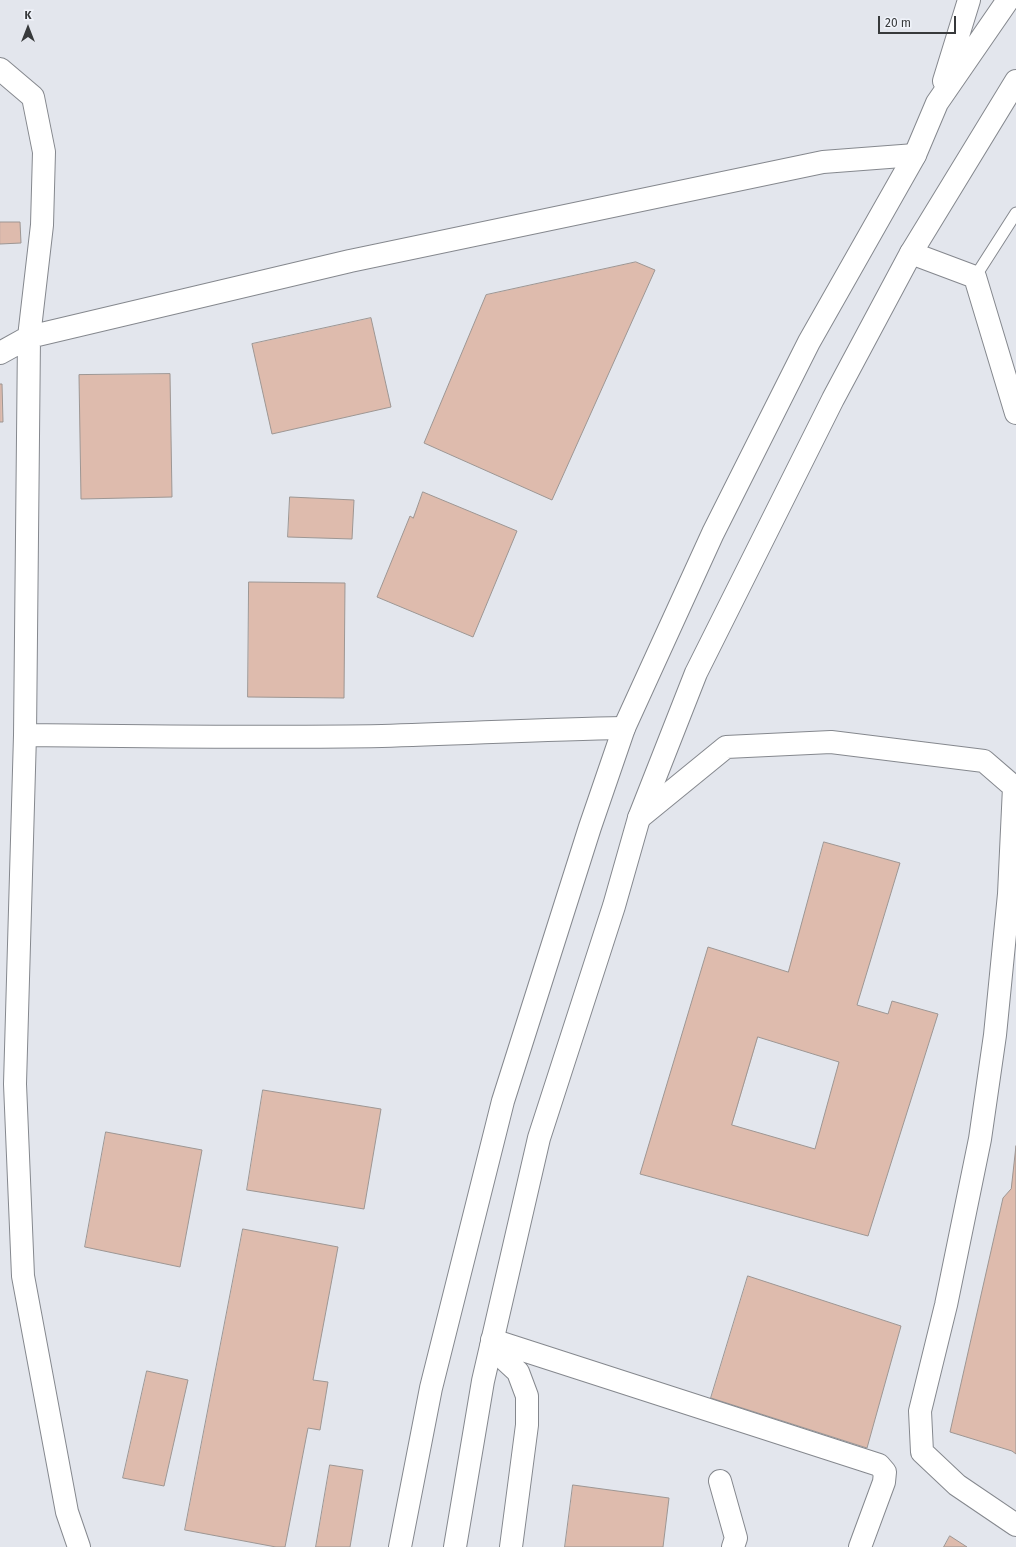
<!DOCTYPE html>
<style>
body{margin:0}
#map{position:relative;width:1016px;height:1547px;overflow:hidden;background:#e3e6ed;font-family:"Fira Sans",sans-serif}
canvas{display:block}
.north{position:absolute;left:8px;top:8px;width:40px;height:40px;-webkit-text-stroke:3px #f0f3fa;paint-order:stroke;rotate:0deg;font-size:11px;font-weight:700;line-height:16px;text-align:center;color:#37393b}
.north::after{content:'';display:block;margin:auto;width:14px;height:18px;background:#37393b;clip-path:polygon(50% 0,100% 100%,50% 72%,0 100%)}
.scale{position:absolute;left:878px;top:16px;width:78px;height:18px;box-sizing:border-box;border:2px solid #37393b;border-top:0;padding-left:5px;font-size:12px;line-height:14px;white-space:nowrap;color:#37393b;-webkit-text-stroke:3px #f0f3fa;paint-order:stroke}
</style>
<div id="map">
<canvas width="1016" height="1547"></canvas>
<div class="north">K</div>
<div class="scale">20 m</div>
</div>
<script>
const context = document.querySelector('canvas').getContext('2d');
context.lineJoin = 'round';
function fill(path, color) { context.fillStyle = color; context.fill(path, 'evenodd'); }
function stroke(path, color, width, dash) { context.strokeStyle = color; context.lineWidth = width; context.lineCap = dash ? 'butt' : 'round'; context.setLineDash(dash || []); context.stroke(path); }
const building = new Path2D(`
 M0 222H20L21 243 0 244Z
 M636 262 655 270 552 500 424 443 486 295Z
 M371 318 391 407 272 434 252 344Z
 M170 374 172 497 81 499 79 375Z
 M0 384H2L3 422H0Z
 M423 492 517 531 473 637 377 597 410 516 413 518Z
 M290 497 354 500 352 539 288 537Z
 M249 582 345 583 344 698 248 697Z
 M824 842 900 863 857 1005 888 1014 892 1001 938 1014 868 1236 640 1174 708 947 788 972ZM758 1037 839 1062 815 1149 732 1125Z
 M263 1090 381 1109 364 1209 247 1190Z
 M106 1132 202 1150 180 1267 85 1247Z
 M1016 1146V1454L1012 1451 950 1432 1003 1198 1011 1189Z
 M243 1229 338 1247 313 1380 328 1382 320 1430 308 1428 285 1547H276L185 1530Z
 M748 1276 901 1326 867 1448 711 1398Z
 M147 1371 188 1380 164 1486 123 1478Z
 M330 1465 363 1470 350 1547H316Z
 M573 1485 669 1498 663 1547H565Z
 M950 1536 967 1547H944Z`);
const lane = new Path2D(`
 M975 277 1016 213`);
const street = new Path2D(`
 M0 69 33 97 44 152 42 225 29 337 25 735 15 1084 23 1276 67 1512 79 1547
 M911 253 975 277 1016 413
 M0 353 29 337 350 261 823 162 915 155
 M25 735C144 736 263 738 382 736 462 734 543 729 624 728
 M639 818 726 747 831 742 984 761 1014 787 1009 894 995 1035 980 1139 946 1305 920 1411 922 1452 957 1485 1016 1525
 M492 1340 879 1465 885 1472 884 1482 860 1547
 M491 1347 518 1372 527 1396V1425L511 1547
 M720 1481 736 1538 733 1547`);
const secondary = new Path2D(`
 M944 81 969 0
 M400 1547 431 1388 503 1101 590 827 624 728 713 533 809 342 915 155 937 103 1008 0
 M455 1547 483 1381 539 1138 614 906 639 818 696 673 833 399 911 253 1016 81`);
fill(building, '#debbad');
stroke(building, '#9d9693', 1);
stroke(lane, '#85888e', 13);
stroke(street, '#85888e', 24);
stroke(secondary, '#85888e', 24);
stroke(lane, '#fff', 11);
stroke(street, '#fff', 22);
stroke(secondary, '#fff', 22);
</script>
